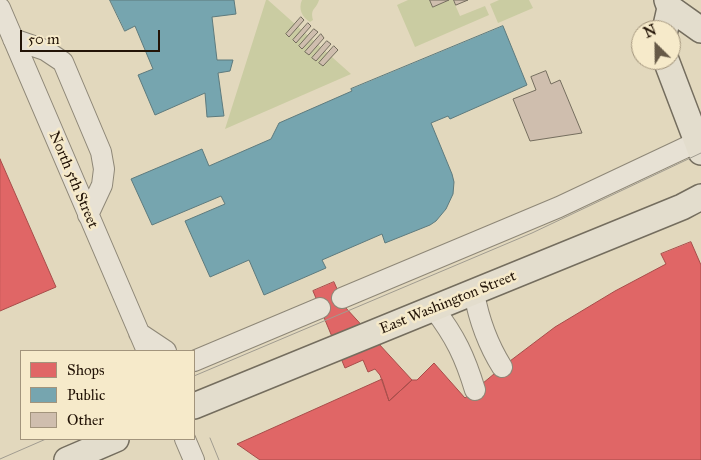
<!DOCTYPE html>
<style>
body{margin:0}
#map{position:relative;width:701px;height:460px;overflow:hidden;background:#e2d8bd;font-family:"IM FELL Great Primer",serif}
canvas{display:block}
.legend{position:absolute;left:20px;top:350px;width:175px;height:90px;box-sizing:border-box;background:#f6eaca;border:1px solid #a2947c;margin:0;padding:6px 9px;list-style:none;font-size:15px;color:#231407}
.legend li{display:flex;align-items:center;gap:10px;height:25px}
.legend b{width:25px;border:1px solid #a2947c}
.north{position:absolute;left:631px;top:20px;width:50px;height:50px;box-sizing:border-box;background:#f6eaca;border:1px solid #a2947c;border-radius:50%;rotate:337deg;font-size:14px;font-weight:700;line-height:20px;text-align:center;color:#231407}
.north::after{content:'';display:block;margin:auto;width:18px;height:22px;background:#665947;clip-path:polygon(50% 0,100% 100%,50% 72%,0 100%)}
.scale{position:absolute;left:20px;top:30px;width:140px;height:22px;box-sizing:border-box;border:2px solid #231407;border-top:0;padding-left:6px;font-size:15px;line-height:18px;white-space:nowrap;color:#231407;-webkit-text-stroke:4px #f6eaca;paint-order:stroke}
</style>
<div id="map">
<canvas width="701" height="460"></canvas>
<ul class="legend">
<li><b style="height:14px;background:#e06666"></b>Shops</li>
<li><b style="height:14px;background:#76a5af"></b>Public</li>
<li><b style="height:14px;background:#cfbeae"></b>Other</li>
</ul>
<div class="north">N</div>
<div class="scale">50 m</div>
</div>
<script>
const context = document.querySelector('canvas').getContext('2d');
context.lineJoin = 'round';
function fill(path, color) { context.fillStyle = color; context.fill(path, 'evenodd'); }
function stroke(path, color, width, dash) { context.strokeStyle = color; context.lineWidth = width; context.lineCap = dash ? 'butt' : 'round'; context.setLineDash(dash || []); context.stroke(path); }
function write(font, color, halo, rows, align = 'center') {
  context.font = font + ' "IM FELL Great Primer",serif'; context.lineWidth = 5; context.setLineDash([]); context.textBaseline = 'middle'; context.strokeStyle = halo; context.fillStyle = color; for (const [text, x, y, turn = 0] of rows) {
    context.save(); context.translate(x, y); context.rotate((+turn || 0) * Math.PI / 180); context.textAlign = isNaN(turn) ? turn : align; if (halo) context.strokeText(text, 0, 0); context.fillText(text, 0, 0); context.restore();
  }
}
const green = new Path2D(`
 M266 0H268L351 74 225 129Z
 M302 0H319C316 10 310 8 313 20L310 22C302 17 298 9 302 0Z
 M408 0H430L433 7 449 0H453L460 16 485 6 489 15 415 47 397 5Z
 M499 0H529L533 8 498 23 490 4Z`);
const shops = new Path2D(`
 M0 159 56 287 0 311Z
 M691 242 701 265V460H260L237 444 382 379 389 401 412 380H417L434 363 465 398 506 364 555 327 615 291 666 264 661 254Z
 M334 282 345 307 412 380 389 401 380 375 375 369 368 372 363 360 345 368 313 291Z`);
const public = new Path2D(`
 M110 0H234L236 14 212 17 217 60H233L230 71 218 73 224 116 207 117 205 93 155 115 138 75 153 69 135 26 125 31Z
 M503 26 527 85 450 119 448 116 431 123 452 174 454 182 453 194 446 209 436 221 430 225 385 243 382 234 322 260 326 268 264 295 249 260 210 277 189 230 185 221 225 204 221 196 152 225 131 179 202 149 209 166 271 139 279 123 352 91 351 89Z`);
const building = new Path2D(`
 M430 0H449L433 7Z
 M454 0H468L456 5Z
 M301 17 304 20 289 37 286 34Z
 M308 23 311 26 296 43 293 40Z
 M314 29 318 32 302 49 299 46Z
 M321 34 324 38 309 55 305 52Z
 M327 41 331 44 316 61 312 58Z
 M334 46 338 50 323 66 319 63Z
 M546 71 551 84 560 80 582 133 530 141 513 99 536 90 531 77Z`);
const minor = new Path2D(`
 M0 8 147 351
 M13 39 45 50 63 62 101 152 104 169 102 185 88 215
 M474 293C479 320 487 343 502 367
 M342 298 559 207 697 142
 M434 309C455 336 465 357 475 390
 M139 333 166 351
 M194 361 320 308
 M185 439 194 460`);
const major = new Path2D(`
 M667 0 670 8 701 30
 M665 30 670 8
 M666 60 701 152
 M194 406 682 207 701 197
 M67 460 116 439`);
const tram = new Path2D(`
 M194 376 532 233 701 153
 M210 438 219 460
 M0 459 46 439`);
const streetNames = [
 ["North 5th Street",73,180,67],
 ["East Washington Street",448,303,-22]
];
fill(green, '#cacca2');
fill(shops, '#e06666');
stroke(shops, '#a74d4a', 1);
fill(public, '#76a5af');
stroke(public, '#5d7a7d', 1);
fill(building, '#cfbeae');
stroke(building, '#746d5e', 1);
stroke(minor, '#8e8777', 22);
stroke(major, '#746d5e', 28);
stroke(minor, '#e7e1d4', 20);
stroke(major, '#e3ddcd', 25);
stroke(tram, '#a19c90', 1);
write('15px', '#231407', '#f6eaca', streetNames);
</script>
